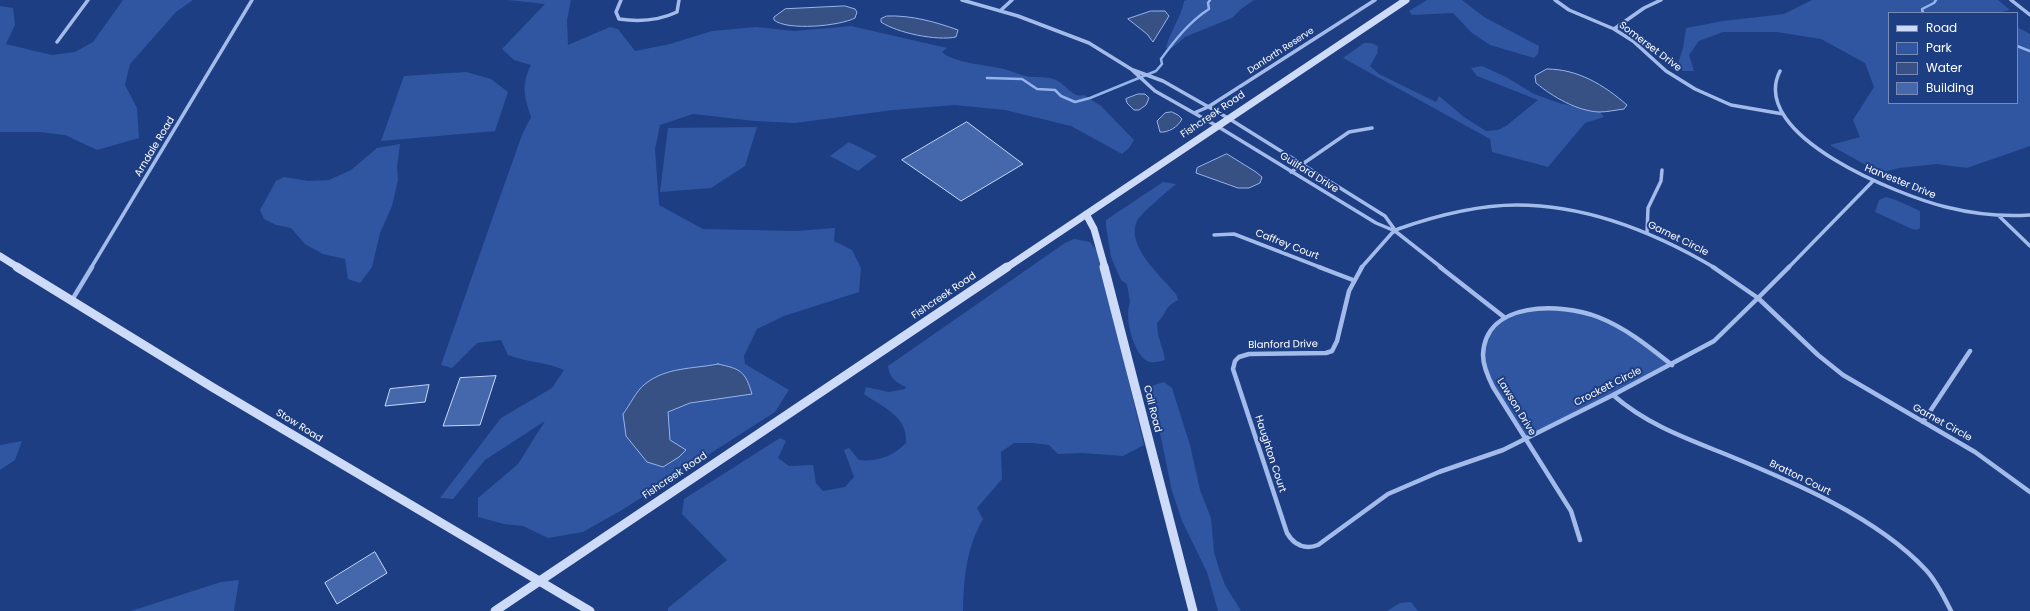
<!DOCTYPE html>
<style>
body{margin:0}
#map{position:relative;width:2030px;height:611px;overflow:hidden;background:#1d3e83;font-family:Poppins,sans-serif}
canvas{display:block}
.legend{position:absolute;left:1888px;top:12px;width:130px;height:92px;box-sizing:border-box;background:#1d3e83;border:1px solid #778bb5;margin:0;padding:5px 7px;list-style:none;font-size:12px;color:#fff}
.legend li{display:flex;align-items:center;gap:8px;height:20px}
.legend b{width:20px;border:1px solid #778bb5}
</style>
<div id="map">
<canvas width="2030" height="611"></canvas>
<ul class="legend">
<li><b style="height:5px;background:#cedbf8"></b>Road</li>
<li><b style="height:11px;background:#3056a1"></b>Park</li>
<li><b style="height:11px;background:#385185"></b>Water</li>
<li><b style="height:11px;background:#4568ac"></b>Building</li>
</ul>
</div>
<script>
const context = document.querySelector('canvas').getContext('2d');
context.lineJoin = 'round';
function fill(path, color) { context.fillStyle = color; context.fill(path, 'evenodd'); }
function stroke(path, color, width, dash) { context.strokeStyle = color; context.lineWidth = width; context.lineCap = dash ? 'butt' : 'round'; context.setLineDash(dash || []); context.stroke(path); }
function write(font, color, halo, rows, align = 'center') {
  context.font = font + ' Poppins,sans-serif'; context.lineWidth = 4; context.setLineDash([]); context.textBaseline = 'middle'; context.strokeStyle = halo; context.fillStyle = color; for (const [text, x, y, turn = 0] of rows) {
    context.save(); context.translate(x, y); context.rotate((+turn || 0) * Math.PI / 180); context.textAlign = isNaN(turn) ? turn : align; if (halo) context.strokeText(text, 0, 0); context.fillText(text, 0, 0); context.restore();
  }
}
const green = new Path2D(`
 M123 0H193L176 12 130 64 125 85 137 108 139 138 97 150 65 135 39 132H0V6L13 8 15 25 6 44 52 55 75 52 93 42Z
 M508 0H571L567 20 568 45 610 27 618 29 635 51 670 44 712 31 756 27 794 31 851 26 947 48 942 52C953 63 988 65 1004 69 1011 71 1018 74 1025 76 1034 78 1044 76 1053 79 1064 81 1072 99 1084 95L1101 106 1134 140 1129 148 1122 154 1071 126 1005 110 955 105 893 110 795 123 755 121 693 114 660 125 655 149 659 205 703 229 796 231 835 228 834 241 852 250 861 268 859 292 784 316 757 329 744 356 745 364 789 390 775 412 622 510 583 532 548 538 523 526 504 524 478 517V498L518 464 545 421 485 460 453 499 440 498 501 418 552 388 564 370C546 362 526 362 508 355L501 340 477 343 452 368 441 365 496 208 522 135 531 117C524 96 521 85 531 65L514 60 502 49 545 4Z
 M1187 0H1254L1241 9 1232 18 1185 37 1172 48H1166C1170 31 1181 18 1184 1Z
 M1427 0H1462L1484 17 1539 46 1538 54 1534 58 1490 45 1472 33 1453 13 1412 15 1409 11Z
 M1812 0H1998L2010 10 1997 13H1889V103H2017V27L2030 34V146L1967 168 1937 164 1899 168 1880 173 1830 145 1860 137 1853 120 1874 87 1865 63 1821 39 1777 32H1723L1699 41 1689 55 1694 71H1683L1677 67 1683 48 1686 28 1723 21 1784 14Z
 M1364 43H1371L1378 46 1377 54 1370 66 1379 74 1436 102 1439 96 1464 117 1486 131 1498 130 1506 126 1538 100 1477 76 1471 68 1482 66 1506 77 1534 94 1559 103 1600 112 1604 117 1585 123 1548 167 1492 152 1490 139 1343 58Z
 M466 72 491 79 508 92 495 131 381 141 404 76Z
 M757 127 745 166 711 188 660 192 668 128Z
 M849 142 877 156 858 171 830 156Z
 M400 144 397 167 398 180 392 206 380 233 372 267 360 283 348 279 345 259 323 254 305 244 291 228 276 225 264 219 260 210 276 181 284 177 308 181 329 180 351 170 377 148Z
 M1163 182 1176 184C1168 191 1141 213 1137 221 1125 246 1162 277 1176 294L1178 300C1163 308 1168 312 1157 323 1157 338 1163 346 1165 360 1160 361 1152 364 1147 361 1133 353 1124 316 1130 302L1127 284 1121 280 1111 257 1106 226V220Z
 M1886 197 1896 200 1920 211V228L1917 230 1912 229 1875 212 1879 200Z
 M1074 239 1090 242 1098 252 1144 445 1123 456 1082 453 1058 454 1049 445 1033 443H1014L1001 452 1002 479 977 508 983 519C966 549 964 577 963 611H668V608L727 560 682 514 684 499 780 438 786 441 778 458 789 466 813 465 816 483 823 491 845 487 854 477 844 450 849 448 859 460C878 462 893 456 906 443 908 416 882 407 864 394L866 387 889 392 905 389 906 387C896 383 889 377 888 366L1065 243Z
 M1531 309H1573L1620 326 1672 365 1525 439 1493 387 1483 355 1489 334 1504 317Z
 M1164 382 1172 388 1190 445 1200 490 1211 518 1214 552 1219 569 1225 585 1241 611H1218L1207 572 1182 521 1172 491 1160 433 1154 421 1150 405 1149 391 1151 386Z
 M22 441 15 460 0 470V445Z
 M239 580 234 611H131L221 582Z
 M1411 602 1418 611H1387L1400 603Z`);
const water = new Path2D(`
 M845 6 855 9 857 12 855 18C840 26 787 31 774 20V17L785 9Z
 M1151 11H1165L1169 16 1153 42 1147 34 1128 19Z
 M887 16C911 15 936 22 958 30L956 37C937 41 897 33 881 22V19Z
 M1547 69C1578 69 1604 85 1627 105L1624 109C1616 110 1607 112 1599 112 1577 111 1553 97 1536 83L1535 76Z
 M1138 94H1145L1149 98 1146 105 1139 110H1134L1127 103 1126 99Z
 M1172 112 1178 115 1182 119C1178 127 1168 133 1160 132L1157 121 1165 113Z
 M1227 154 1256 172 1262 177 1260 183 1249 188H1238L1196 173 1197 168Z
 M718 364C741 369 745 371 752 394L690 403 668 412 670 440 686 450 679 457 663 467 647 462 626 436 623 414C630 405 636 391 645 384 666 367 693 369 718 364Z`);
const stream = new Path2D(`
 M1923 13 1922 9 1934 3 1936 0
 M2017 46 2030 51
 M987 78 1022 79 1037 89 1055 90 1061 96 1075 102 1090 98 1156 71 1162 64 1161 59C1175 40 1189 22 1209 9L1208 3 1210 0`);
const building = new Path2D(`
 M967 122 1023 164 961 201 902 160Z
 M496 376 480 425 443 426 460 378Z
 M429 385 425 402 385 406 390 389Z
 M375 552 387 573 337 604 325 583Z`);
const streetFar1 = new Path2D(`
 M621 0 616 12 619 19C639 22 658 21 677 12L679 0
 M962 0 1018 16 1089 43 1131 69 1155 91 1217 126 1376 223 1395 231 1442 268
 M1555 0 1569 10 1614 29 1633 41 1666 71 1695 89 1731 105 1783 114
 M2011 0 2030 15
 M1000 11 1012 0
 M1614 29 1644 8 1661 0
 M57 42 88 0
 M1133 70 1163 81 1228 118 1385 216 1395 230
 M1780 71C1747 136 1901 196 1946 207 1974 214 2001 217 2030 215
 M1194 113 1208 107 1375 0
 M1291 172 1349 132 1372 128
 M2000 217 2030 246
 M1647 233 1648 208 1661 181 1662 170
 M1214 235 1234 234 1322 268
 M91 268 252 0
 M1361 268 1392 233 1398 229C1435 216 1478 205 1517 205 1586 205 1656 233 1715 268
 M1788 268 1872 182`);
const street = new Path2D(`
 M1319 267 1353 280
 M1362 267 1349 291 1337 341 1332 351 1326 353 1249 354 1239 357 1235 361 1233 369 1287 533C1294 545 1305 550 1318 545L1388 494 1439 472 1503 450 1613 395 1714 341 1758 298
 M1440 267 1504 317
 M1713 267 1758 298
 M1758 298 1818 355 1843 375 1975 452 2030 492
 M1758 298 1789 267
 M72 300 92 267
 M1613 395C1646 424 1685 438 1725 454 1791 481 1877 517 1926 570 1937 582 1944 597 1951 611
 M1923 422 1970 351
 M1580 540 1571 511 1493 387C1488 377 1483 366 1483 355 1485 300 1561 303 1598 317 1626 328 1648 346 1672 365`);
const secondaryFar1 = new Path2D(`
 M1086 214 1094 229 1105 268
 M0 256 19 268
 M1006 268 1406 0`);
const secondary = new Path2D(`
 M17 267 212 387 590 611
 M1104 267 1193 611
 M495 611 1007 267`);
const farStreetnames = [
 ["Danforth Reserve",1281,51,-33]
];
const streetNames = [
 ["Somerset Drive",1650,47,37],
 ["Fishcreek Road",1213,115,-34],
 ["Arndale Road",155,147,-59],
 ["Guilford Drive",1309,173,32],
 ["Harvester Drive",1900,182,22],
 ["Garnet Circle",1678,239,26],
 ["Caffrey Court",1287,245,21],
 ["Fishcreek Road",944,296,-34],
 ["Blanford Drive",1283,345,-1],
 ["Crockett Circle",1608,387,-27],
 ["Lawson Drive",1516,407,59],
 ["Call Road",1152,409,76],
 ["Garnet Circle",1942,423,29],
 ["Stow Road",299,426,32],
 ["Haughton Court",1270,454,72],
 ["Fishcreek Road",675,476,-34],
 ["Bratton Court",1800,478,26]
];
fill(green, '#3056a1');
fill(water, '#385185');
stroke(water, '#96b4ec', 1);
stroke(stream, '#96b4ec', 2.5);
fill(building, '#4568ac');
stroke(building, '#c7d8f7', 1);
stroke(streetFar1, '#a3bbea', 3.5);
stroke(street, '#a3bbea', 4.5);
stroke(secondaryFar1, '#cedbf8', 7);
stroke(secondary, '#cedbf8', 9);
write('9px', '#fff', '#1d3e83', farStreetnames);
write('10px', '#fff', '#1d3e83', streetNames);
</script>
